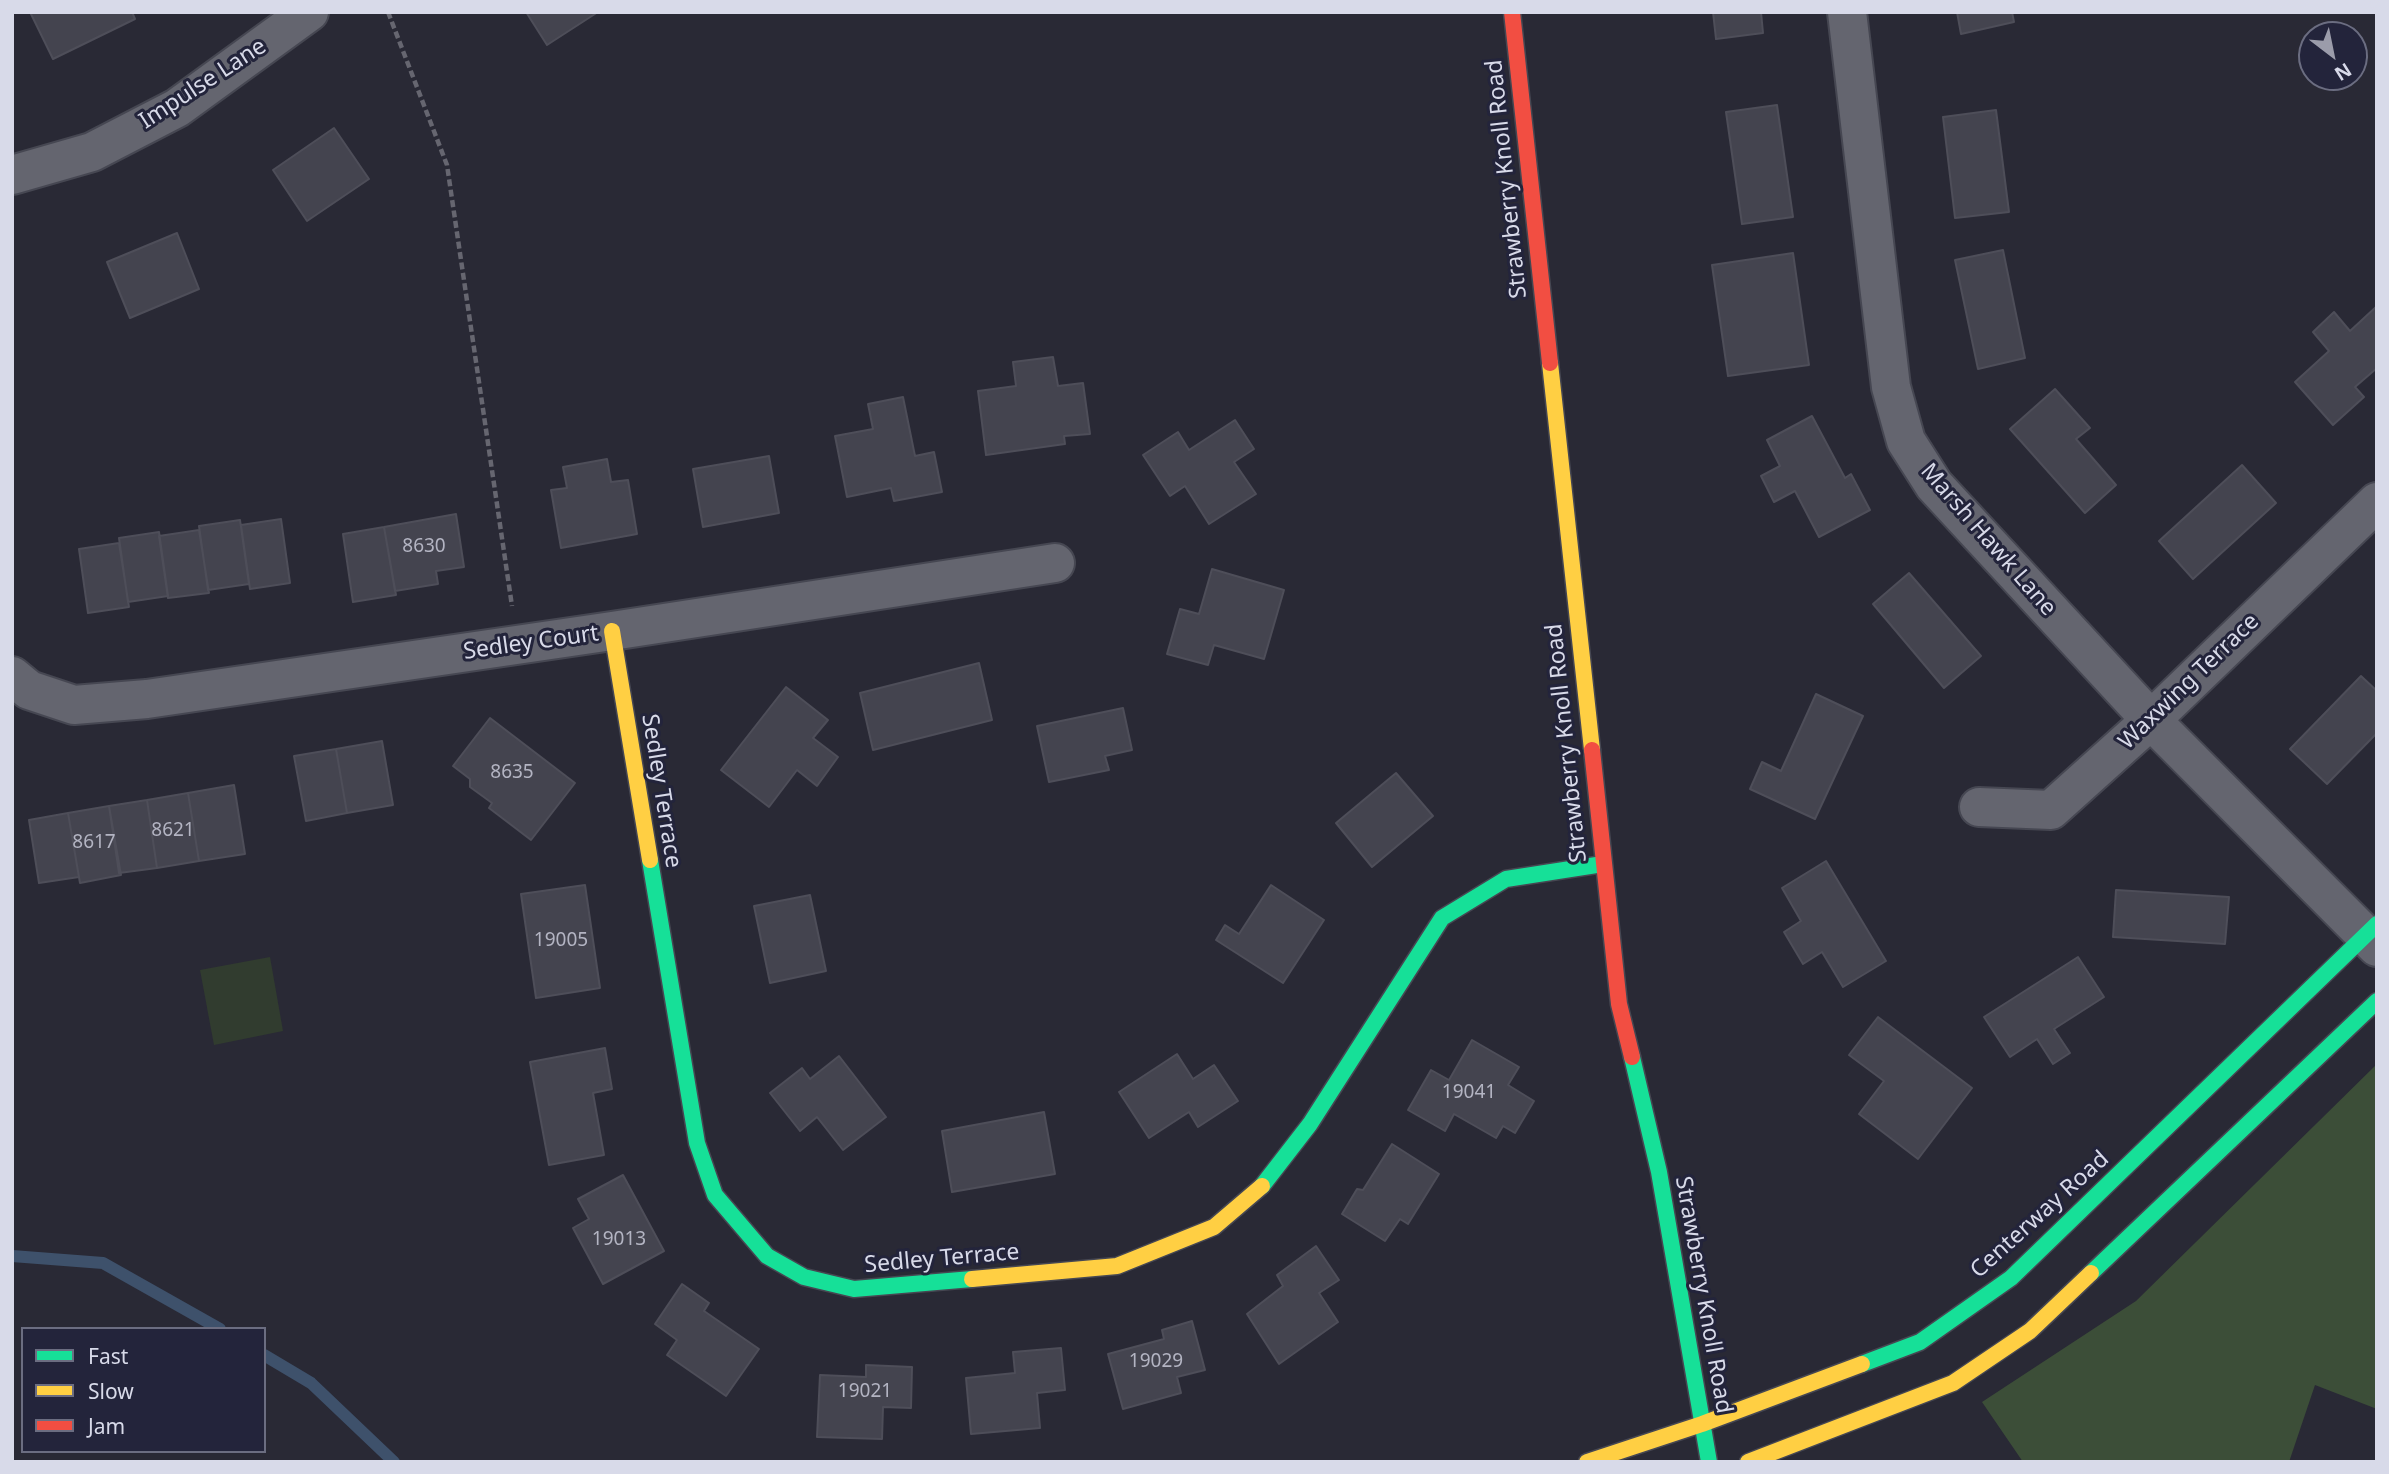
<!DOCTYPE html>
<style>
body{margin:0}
#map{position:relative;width:2389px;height:1474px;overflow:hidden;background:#292935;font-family:"Noto Sans",sans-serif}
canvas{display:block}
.frame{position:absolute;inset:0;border:14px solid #d8dae9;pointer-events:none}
.legend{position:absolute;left:21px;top:1327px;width:245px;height:126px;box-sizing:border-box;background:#23243b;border:2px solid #6b6d81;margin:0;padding:9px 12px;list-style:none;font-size:21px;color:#d8dae9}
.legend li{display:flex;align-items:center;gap:14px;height:35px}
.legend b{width:35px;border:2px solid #6b6d81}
.north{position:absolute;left:2298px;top:21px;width:70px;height:70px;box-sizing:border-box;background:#23243b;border:2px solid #6b6d81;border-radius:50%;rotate:148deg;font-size:19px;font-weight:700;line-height:28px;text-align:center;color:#d8dae9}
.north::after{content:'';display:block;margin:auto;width:24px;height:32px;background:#9b9caa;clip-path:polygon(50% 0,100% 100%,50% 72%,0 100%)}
</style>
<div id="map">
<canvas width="2389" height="1474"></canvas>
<div class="frame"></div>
<ul class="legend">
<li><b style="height:9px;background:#16e098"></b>Fast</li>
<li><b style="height:9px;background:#ffcf43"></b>Slow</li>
<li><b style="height:9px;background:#f24e42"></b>Jam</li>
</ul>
<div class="north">N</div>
</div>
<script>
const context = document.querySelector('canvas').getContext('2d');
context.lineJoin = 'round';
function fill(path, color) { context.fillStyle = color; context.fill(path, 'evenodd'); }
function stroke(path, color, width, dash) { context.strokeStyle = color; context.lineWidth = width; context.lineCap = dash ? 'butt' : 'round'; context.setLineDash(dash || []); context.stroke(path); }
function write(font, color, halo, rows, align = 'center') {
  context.font = font + ' "Noto Sans",sans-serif'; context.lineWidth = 6; context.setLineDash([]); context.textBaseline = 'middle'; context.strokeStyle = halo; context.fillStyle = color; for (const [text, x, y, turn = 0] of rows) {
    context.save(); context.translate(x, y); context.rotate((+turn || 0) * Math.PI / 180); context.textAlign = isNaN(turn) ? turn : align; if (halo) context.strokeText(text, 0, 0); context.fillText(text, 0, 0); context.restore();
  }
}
const green = new Path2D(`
 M270 957 283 1031 214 1045 200 970Z`);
const forest = new Path2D(`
 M2377 1064V1409L2315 1385 2289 1462H2023L1982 1402 2136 1301Z`);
const stream = new Path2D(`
 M12 1256 103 1263 220 1329
 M264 1355 311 1383 394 1462`);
const building = new Path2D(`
 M30 12H132L135 19 53 59Z
 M526 12H598L547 45Z
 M1713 12H1761L1763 33 1716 39Z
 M1957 12H2012L2014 22 1961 34Z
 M1777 105 1793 217 1742 224 1726 112Z
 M1996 110 2009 212 1955 218 1943 117Z
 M334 128 369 179 307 221 273 170Z
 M177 233 199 289 130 318 107 262Z
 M2003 250 2025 358 1978 369 1955 260Z
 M1793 253 1809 365 1728 376 1712 265Z
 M2377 306V368L2355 387 2364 397 2333 425 2295 382 2329 351 2313 332 2334 312 2350 331Z
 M1053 357 1058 386 1083 383 1090 434 1064 436 1065 444 986 455 978 391 1016 386 1013 362Z
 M2055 389 2090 428 2076 439 2116 485 2085 513 2010 429Z
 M903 397 915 456 934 452 942 492 894 501 891 488 847 497 835 436 873 429 868 404Z
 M1812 416 1845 478 1851 474 1870 510 1819 537 1795 491 1774 502 1761 476 1780 466 1767 440Z
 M1235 420 1254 449 1234 462 1256 494 1209 524 1185 486 1170 496 1143 455 1178 432 1189 450Z
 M769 456 779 513 703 527 693 469Z
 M607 459 611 482 628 480 637 534 561 548 551 490 567 488 563 467Z
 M2242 465 2276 503 2193 579 2159 541Z
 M456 514 464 567 436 571 438 584 395 591 384 527Z
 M281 519 290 583 250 589 241 525Z
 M240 520 249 584 208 590 199 526Z
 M384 527 396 595 353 602 343 534Z
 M199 530 209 593 168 598 159 536Z
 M159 532 168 596 128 602 119 538Z
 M119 543 129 607 88 613 79 549Z
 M1212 569 1284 590 1264 659 1214 645 1208 665 1167 654 1180 609 1199 614Z
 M1909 573 1981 656 1944 688 1873 604Z
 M979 663 992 720 873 750 860 693Z
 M2361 676 2377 691V733L2327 784 2290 749Z
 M786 687 828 720 813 738 838 757 817 786 797 770 769 807 721 770Z
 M1816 694 1863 716 1815 819 1750 789 1762 762 1781 771Z
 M1123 708 1132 750 1105 756 1109 770 1049 782 1037 726Z
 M490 718 575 783 531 840 489 808 492 803 470 787V779L453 766Z
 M382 741 393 805 347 813 336 749Z
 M336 749 347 813 306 821 294 756Z
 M1396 773 1433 816 1372 867 1336 823Z
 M234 785 245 854 199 861 188 793Z
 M188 793 199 861 157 868 147 800Z
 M147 800 157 868 119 873 109 806Z
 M109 806 121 875 80 883 68 813Z
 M68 813 79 877 39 883 29 820Z
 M1826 861 1886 961 1843 987 1822 952 1803 964 1784 932 1801 921 1782 888Z
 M585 885 600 988 536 998 521 894Z
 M1271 885 1324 920 1283 983 1216 940 1225 925 1239 934Z
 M2116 890 2229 897 2225 944 2113 937Z
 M810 895 826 971 770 983 754 906Z
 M2078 957 2104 997 2054 1029 2070 1053 2053 1064 2037 1039 2010 1057 1984 1017Z
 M1878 1017 1972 1088 1918 1159 1859 1114 1884 1081 1849 1055Z
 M1472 1040 1519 1067 1508 1085 1534 1101 1515 1133 1503 1126 1496 1138 1454 1114 1445 1131 1408 1110 1431 1070 1449 1080Z
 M605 1048 612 1089 593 1093 604 1155 549 1165 530 1062Z
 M1177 1054 1193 1079 1214 1065 1238 1101 1198 1127 1189 1112 1149 1138 1119 1092Z
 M839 1056 886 1117 843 1150 817 1117 800 1131 770 1093 802 1068 810 1079Z
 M1044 1112 1055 1174 952 1192 942 1131Z
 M1392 1144 1439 1174 1408 1224 1400 1219 1385 1241 1342 1214 1357 1189 1363 1190Z
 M623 1175 664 1251 603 1284 573 1228 589 1219 578 1199Z
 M1316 1246 1339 1280 1319 1293 1338 1322 1279 1364 1247 1314 1283 1286 1277 1275Z
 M682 1284 709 1303 704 1311 759 1349 726 1396 667 1355 677 1340 655 1324Z
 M1192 1321 1205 1370 1177 1377 1181 1393 1123 1409 1108 1354 1164 1339 1162 1330Z
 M1061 1348 1065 1390 1037 1393 1040 1428 971 1434 966 1378 1015 1373 1013 1352Z
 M866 1365 912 1367 911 1408 883 1407 882 1439 817 1437 820 1375 866 1377Z`);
const path = new Path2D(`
 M388 12 447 165 512 606`);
const street = new Path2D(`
 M1847 12 1891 387 1906 441 1934 485 2151 720 2377 947
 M12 175 92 152 177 108 309 12
 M12 676 29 690 74 705 147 699 612 631 1055 563
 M1979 807 2051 810 2151 720 2377 502`);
const fast = new Path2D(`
 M650 860 697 1143 715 1195 767 1256 804 1277 854 1289 972 1279
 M1632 1057 1659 1172 1709 1462
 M1262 1186 1310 1124 1442 918 1506 879 1603 864
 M2091 1273 2377 1001
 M1862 1364 1920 1342 2011 1278 2377 924`);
const slow = new Path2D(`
 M1550 363 1592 750
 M612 631 650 860
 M972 1279 1117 1266 1214 1227 1262 1186
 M1587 1462 1702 1424 1862 1364
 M1748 1462 1953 1383 2030 1331 2091 1273`);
const jam = new Path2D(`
 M1512 12 1550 363
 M1592 750 1619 1004 1632 1057`);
const numberNames = [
 ["8630",424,547],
 ["8635",512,773],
 ["8621",173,831],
 ["8617",94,843],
 ["19005",561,941],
 ["19041",1469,1093],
 ["19013",619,1240],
 ["19029",1156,1362],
 ["19021",865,1392]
];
const streetNames = [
 ["Impulse Lane",203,84,-33],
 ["Strawberry Knoll Road",1507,179,-96],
 ["Marsh Hawk Lane",1988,540,49],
 ["Sedley Court",531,643,-8],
 ["Waxwing Terrace",2189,682,-44],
 ["Strawberry Knoll Road",1567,743,-96],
 ["Sedley Terrace",661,791,81],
 ["Centerway Road",2040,1215,-42],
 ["Sedley Terrace",942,1259,-5],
 ["Strawberry Knoll Road",1703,1295,80]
];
fill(green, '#313c2f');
fill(forest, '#3c4e38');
stroke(stream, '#3e516b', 12);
fill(building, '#44444f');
stroke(building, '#4e4e59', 2);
stroke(street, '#464752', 42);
stroke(fast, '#464752', 19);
stroke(slow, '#464752', 19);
stroke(jam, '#464752', 19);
stroke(path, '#666670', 4.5, [7, 3.5]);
stroke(street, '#64656f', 38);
stroke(fast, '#16e098', 16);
stroke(slow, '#ffcf43', 16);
stroke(jam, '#f24e42', 16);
write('19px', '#b3b4c2', null, numberNames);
write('23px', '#d8dae9', '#23243b', streetNames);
</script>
